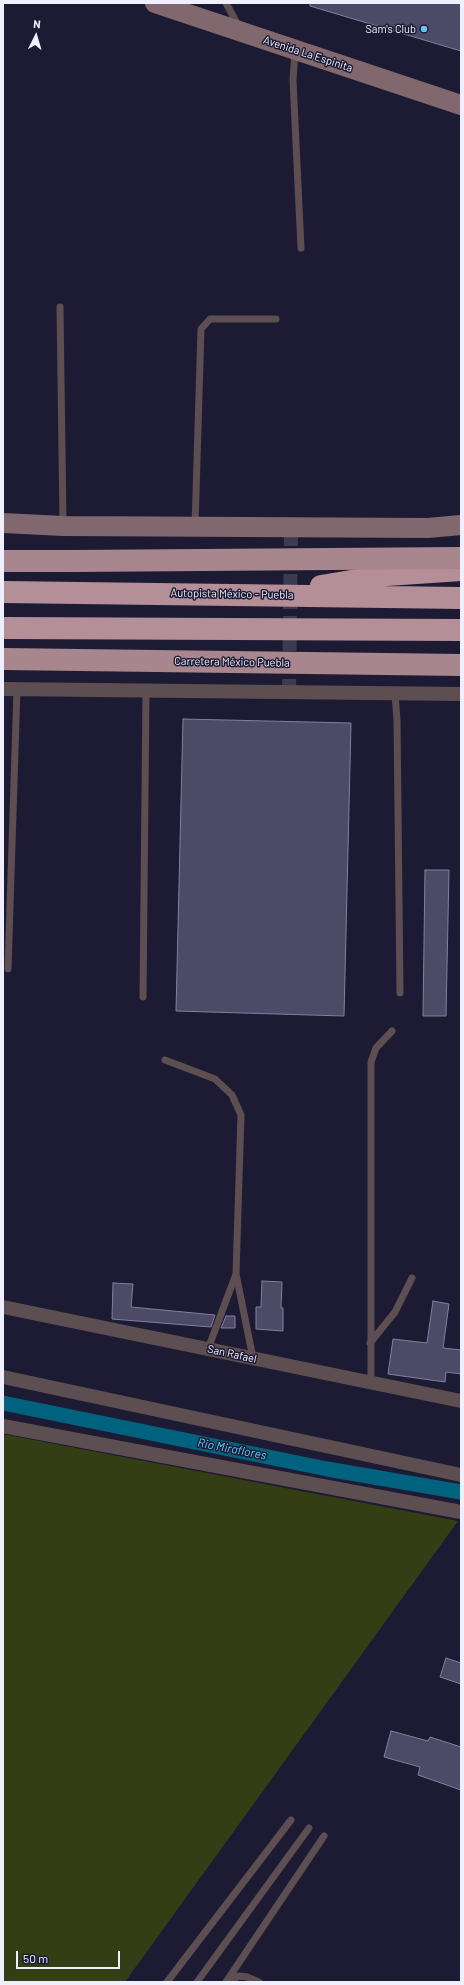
<!DOCTYPE html>
<meta charset="utf-8">
<style>
body{margin:0}
#map{position:relative;width:464px;height:1985px;overflow:hidden;background:#1d1b33;font-family:Barlow,sans-serif}
canvas{display:block}
.frame{position:absolute;inset:0;border:4px solid #f0effd;pointer-events:none}
.north{position:absolute;left:16px;top:16px;width:40px;height:40px;-webkit-text-stroke:3px #1d1b33;paint-order:stroke;rotate:5deg;font-size:11px;font-weight:700;line-height:16px;text-align:center;color:#f0effd}
.north::after{content:'';display:block;margin:auto;width:14px;height:18px;background:#f0effd;clip-path:polygon(50% 0,100% 100%,50% 72%,0 100%)}
.scale{position:absolute;left:16px;top:1951px;width:104px;height:18px;box-sizing:border-box;border:2px solid #f0effd;border-top:0;padding-left:5px;font-size:12px;line-height:14px;white-space:nowrap;color:#f0effd;-webkit-text-stroke:3px #1d1b33;paint-order:stroke}
</style>
<div id="map">
<canvas width="464" height="1985"></canvas>
<div class="frame"></div>
<div class="north">N</div>
<div class="scale">50 m</div>
</div>
<script>
const context = document.querySelector('canvas').getContext('2d');
context.lineJoin = 'round';
function paint(path, color) { context.fillStyle = color; context.fill(path, 'evenodd'); }
const shape = rows => new Path2D(rows.map(r => 'M' + r).join(''));
function stroke(path, color, width, dash) { context.strokeStyle = color; context.lineWidth = width; context.lineCap = dash ? 'butt' : 'round'; context.setLineDash(dash || []); context.stroke(path); }
function write(font, color, halo, rows, align = 'center') {
  context.font = font + ' Barlow,sans-serif'; context.lineWidth = 3; context.setLineDash([]); context.textBaseline = 'middle'; context.strokeStyle = halo; context.fillStyle = color; for (const [text, x, y, turn = 0] of rows) {
    context.save(); context.translate(x, y); context.rotate((+turn || 0) * Math.PI / 180); context.textAlign = isNaN(turn) ? turn : align; if (halo) context.strokeText(text, 0, 0); context.fillText(text, 0, 0); context.restore();
  }
}
paint(shape([
 [3,1434,458,1521,125,1982,3,1982]
]), '#343d14');
stroke(shape([
 [3,1403,327,1469,461,1492]
]), '#00627e', 15);
const building = shape([
 [310,3,461,3,461,51,310,6,310,3],
 [183,719,351,723,344,1016,176,1011,183,719],
 [425,870,449,870,446,1016,423,1016,425,870],
 [262,1281,282,1282,281,1308,283,1308,283,1331,256,1329,256,1307,261,1307,262,1281],
 [113,1283,133,1284,131,1307,215,1315,211,1327,112,1319,113,1283],
 [433,1301,449,1304,443,1348,461,1350,461,1374,446,1372,445,1382,388,1374,393,1339,427,1343,433,1301],
 [226,1316,235,1316,235,1328,221,1328,226,1316],
 [446,1658,461,1663,461,1684,440,1677,446,1658],
 [391,1731,428,1741,430,1737,461,1747,461,1790,418,1775,420,1767,384,1757,391,1731]
]);
paint(building, '#4c4a66');
stroke(building, '#82809f', 1);
stroke(shape([
 [289,693,291,527]
]), '#3d3b51', 14, [14, 7]);
stroke(shape([
 [226,3,239,27],
 [295,52,293,80,301,248],
 [60,307,63,524],
 [195,526,201,329,210,319,276,319],
 [395,695,397,720,400,993],
 [8,969,17,689],
 [143,997,146,691],
 [165,1060,215,1079,232,1095,241,1115,236,1274,253,1358],
 [370,1343,395,1312,412,1278],
 [208,1349,236,1274],
 [371,1382,371,1062,376,1048,392,1031],
 [167,1982,291,1820],
 [197,1982,309,1828],
 [226,1982,324,1836],
 [227,1982,239,1976,247,1977,259,1982]
]), '#5d4e51', 7);
stroke(shape([
 [3,689,461,694],
 [3,1307,461,1401],
 [3,1377,461,1475],
 [3,1426,461,1512]
]), '#5d4e51', 14);
stroke(shape([
 [155,3,461,105],
 [3,523,63,526,428,528,461,525]
]), '#80686e', 20);
stroke(shape([
 [3,561,73,561],
 [3,659,461,665]
]), '#a8868e', 22);
stroke(shape([
 [321,586,387,575,461,570],
 [3,592,461,598],
 [3,628,461,630]
]), '#b48f98', 22);
stroke(shape([
 [73,561,461,558]
]), '#a8868e', 22);
for (const [x, y, r, color] of [
 [424,29,4,"#67c4f0"]
]) { const dot = new Path2D(); dot.arc(x, y, r, 0, 2 * Math.PI); context.fillStyle = color; context.fill(dot); stroke(dot, '#1d1b33', 1.5); }
write('11px', '#f0effd', '#1d1b33', [
 ["Sam's Club",416,29]
], 'right');
write('11px', '#f0effd', '#1d1b33', [
 ["Avenida La Espinita",308,54,18],
 ["Autopista México - Puebla",232,594,1],
 ["Carretera México Puebla",232,662,1],
 ["San Rafael",232,1354,12]
]);
write('italic 12px', '#5dcff9', '#1d1b33', [
 ["Rio Miraflores",232,1449,11]
]);
</script>
